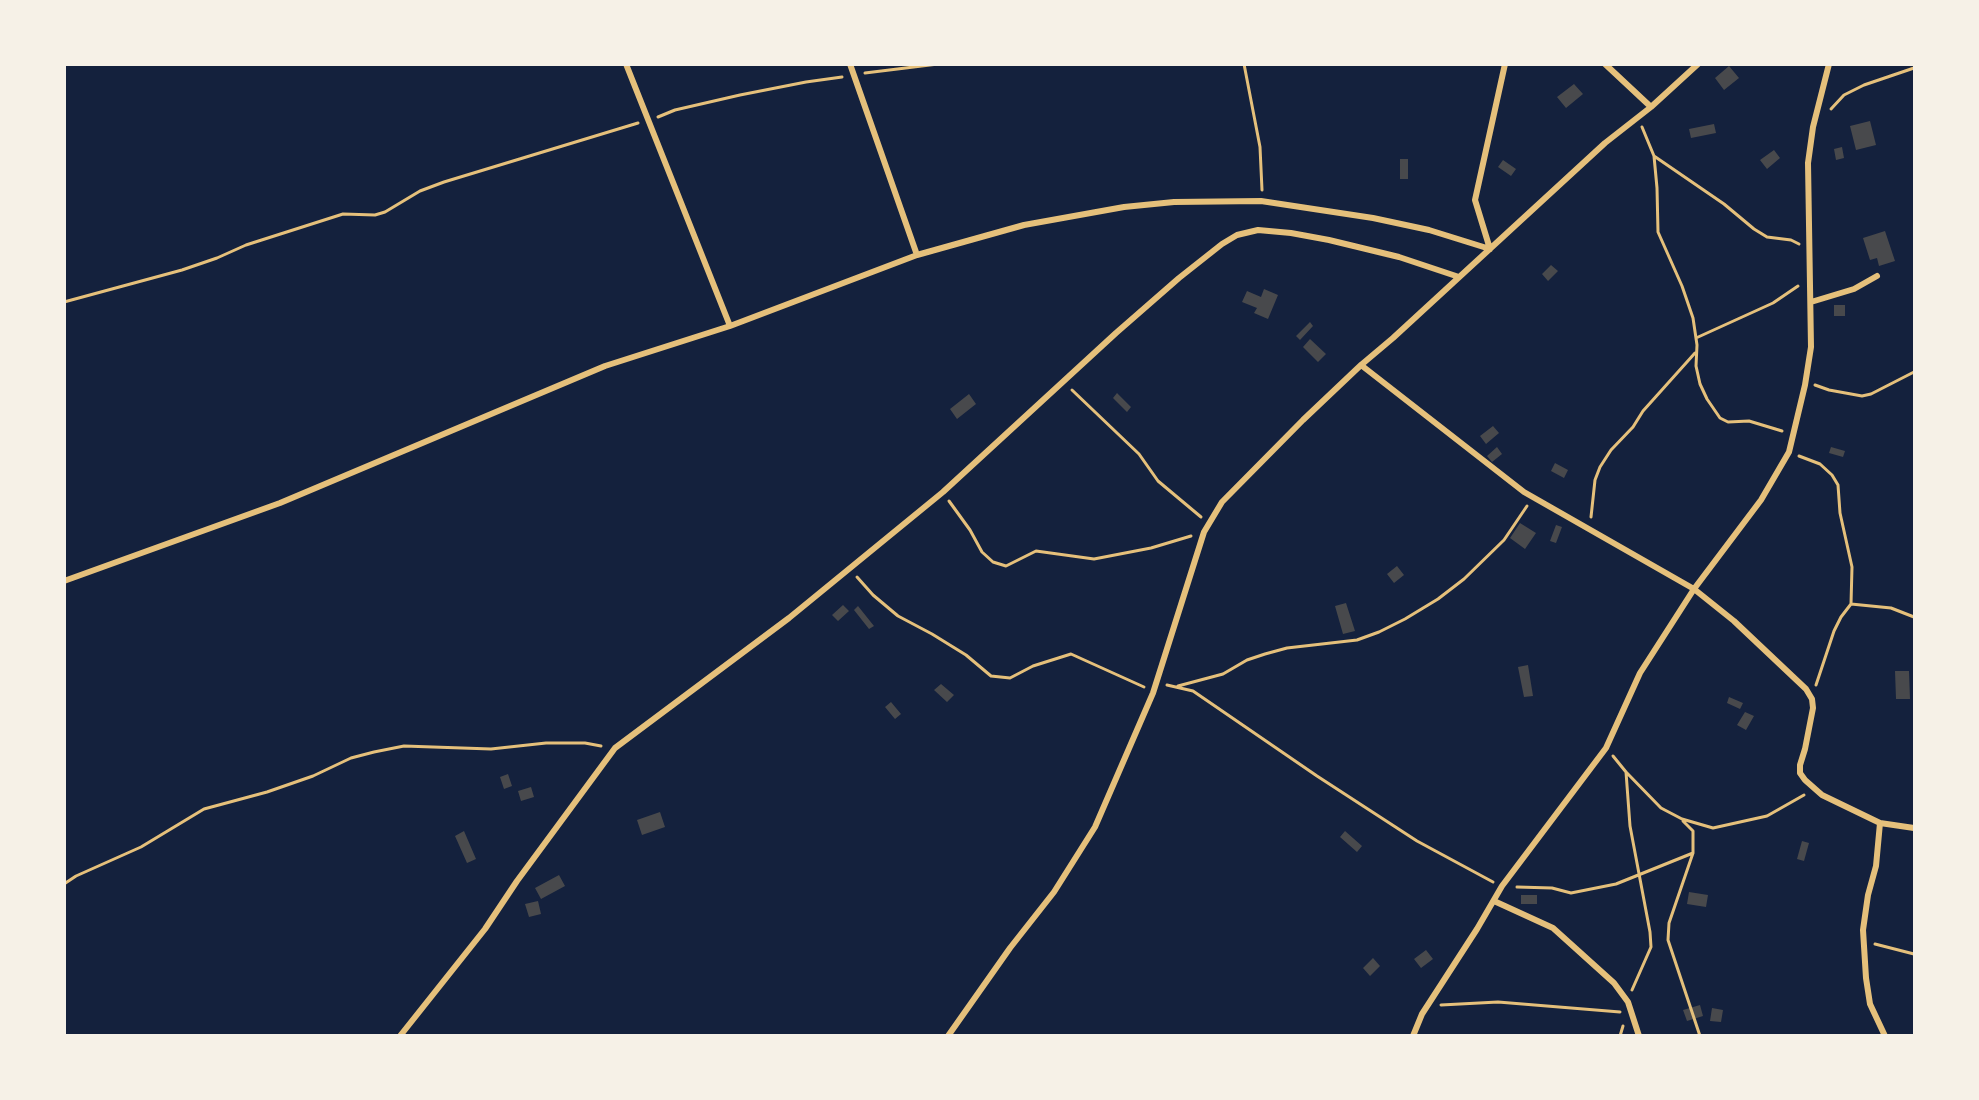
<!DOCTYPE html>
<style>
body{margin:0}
#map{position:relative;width:1979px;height:1100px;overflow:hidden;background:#14213d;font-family:Lato,sans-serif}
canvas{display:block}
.frame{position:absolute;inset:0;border:66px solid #f6f1e7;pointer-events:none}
</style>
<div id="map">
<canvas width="1979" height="1100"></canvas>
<div class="frame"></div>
</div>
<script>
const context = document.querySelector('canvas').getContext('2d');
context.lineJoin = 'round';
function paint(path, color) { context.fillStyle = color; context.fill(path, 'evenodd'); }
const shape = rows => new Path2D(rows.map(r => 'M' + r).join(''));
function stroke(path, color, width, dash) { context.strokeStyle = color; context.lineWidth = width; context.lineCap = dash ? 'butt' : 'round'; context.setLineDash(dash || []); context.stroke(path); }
paint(shape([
 [1729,66,1739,78,1724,90,1715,78],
 [1574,84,1583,94,1566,108,1557,97],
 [1870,121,1876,145,1856,150,1850,126],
 [1714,124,1716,133,1691,138,1689,129],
 [1842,147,1844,158,1836,160,1834,149],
 [1774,150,1780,158,1767,169,1760,160],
 [1400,159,1408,159,1408,179,1400,179],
 [1503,160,1516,169,1511,176,1498,167],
 [1885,231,1895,261,1879,266,1877,258,1870,260,1863,238],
 [1551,265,1558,271,1548,281,1542,274],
 [1264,289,1278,295,1268,319,1254,313,1257,308,1242,302,1247,291,1261,297],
 [1834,305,1845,305,1845,316,1834,316],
 [1310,322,1313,326,1300,340,1296,336],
 [1310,339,1326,354,1318,362,1303,347],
 [1117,393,1131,407,1127,412,1113,398],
 [969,394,976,404,957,419,950,409],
 [1493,426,1499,433,1486,444,1480,436],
 [1497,447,1502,454,1492,462,1487,456],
 [1831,447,1845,451,1843,457,1829,453],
 [1555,463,1568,470,1564,478,1551,471],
 [1520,523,1536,533,1525,549,1510,538],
 [1556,525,1562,527,1556,543,1550,541],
 [1397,566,1404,575,1394,583,1387,574],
 [1346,603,1355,631,1343,634,1335,606],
 [843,605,849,611,838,621,832,615],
 [858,606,874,626,869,629,854,610],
 [1528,665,1533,696,1524,697,1518,667],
 [1895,671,1909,671,1910,699,1896,699],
 [941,684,954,695,947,702,934,690],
 [1729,697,1743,703,1740,709,1727,703],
 [891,702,901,714,895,719,885,707],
 [1745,712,1754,716,1746,730,1737,725],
 [508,774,512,786,504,789,500,777],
 [531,787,534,797,521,801,518,791],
 [660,812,665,827,642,835,637,820],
 [464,831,476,859,467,863,455,836],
 [1345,831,1362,846,1357,852,1340,837],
 [1802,841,1809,843,1804,861,1797,859],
 [559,875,565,886,541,899,535,888],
 [1689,892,1708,895,1706,907,1687,904],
 [1521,895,1537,895,1537,904,1521,904],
 [538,901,541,914,529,917,525,904],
 [1426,950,1433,959,1421,968,1414,959],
 [1373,958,1380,966,1370,976,1363,968],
 [1700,1005,1703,1016,1687,1021,1683,1010],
 [1712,1008,1723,1010,1721,1022,1710,1021]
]), '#48494c');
stroke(shape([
 [1244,64,1260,147,1262,190],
 [865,73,938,64],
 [1831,109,1844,95,1864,85,1914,68],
 [658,117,675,110,740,95,806,82,842,77],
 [1642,127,1654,156,1657,188,1658,232,1682,286,1693,318,1697,345,1696,366,1700,384,1707,399,1720,418,1728,422,1749,421,1782,431],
 [1654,156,1724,204,1754,229,1767,237,1791,240,1799,244],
 [64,302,182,270,217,258,246,245,343,214,375,215,385,212,420,191,444,182,638,123],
 [1696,338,1773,303,1798,286],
 [1815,385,1829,390,1862,396,1871,394,1914,372],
 [1072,390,1139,454,1158,481,1201,517],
 [1799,456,1820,464,1832,475,1838,485,1840,513,1852,567,1851,604,1841,617,1834,631,1816,685],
 [949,501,970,530,982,552,993,562,1006,566,1036,551,1094,559,1151,548,1191,536],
 [1591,517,1595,480,1600,467,1611,450,1633,427,1643,411,1695,353],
 [857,577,873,595,898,616,932,634,966,655,991,676,1010,678,1033,666,1071,654,1144,687],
 [1851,604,1891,608,1914,617],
 [1167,685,1193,691,1317,776,1417,841,1493,882],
 [1178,686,1223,674,1247,660,1265,654,1287,648,1357,640,1379,632,1405,619,1438,599,1464,579,1504,540,1527,506],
 [1613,756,1626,772,1661,808,1682,819,1713,828,1767,816,1804,795],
 [1626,772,1630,826,1650,932,1651,947,1632,990],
 [1683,821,1693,831,1693,853,1669,923,1668,940,1700,1036],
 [64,884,76,876,141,847,204,809,267,792,313,776,351,758,374,752,404,746,491,749,546,743,585,743,601,746],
 [1517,887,1552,888,1571,893,1616,884,1693,853],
 [1875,944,1914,954],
 [1441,1005,1498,1002,1620,1012],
 [1620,1036,1623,1026]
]), '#e5c07b', 3);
stroke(shape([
 [626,64,730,326],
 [850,64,917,255],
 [1605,64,1651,107],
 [1490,249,1475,200,1505,64],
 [1811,302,1854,289,1877,276],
 [1361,365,1524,492,1694,589,1734,621,1806,689,1812,699,1813,708,1805,749,1800,765,1800,773,1805,780,1822,795,1880,823,1914,828],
 [64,581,280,503,605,366,730,326,917,255,1024,225,1124,207,1174,202,1261,201,1373,218,1429,230,1490,249],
 [1880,823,1876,866,1868,895,1863,930,1866,978,1870,1004,1885,1036],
 [1494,901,1553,928,1614,983,1628,1002,1639,1036],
 [400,1036,485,929,517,881,615,748,789,618,943,492,1116,333,1179,278,1222,244,1237,235,1258,230,1291,233,1329,240,1399,257,1459,277],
 [948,1036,1010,948,1054,892,1095,827,1153,693,1204,532,1222,502,1303,420,1361,365,1393,338,1605,143,1651,107,1698,64],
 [1413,1036,1422,1014,1477,929,1502,886,1606,748,1640,673,1694,589,1761,500,1789,452,1805,385,1811,347,1808,163,1813,127,1829,64]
]), '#e5c07b', 6);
</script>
